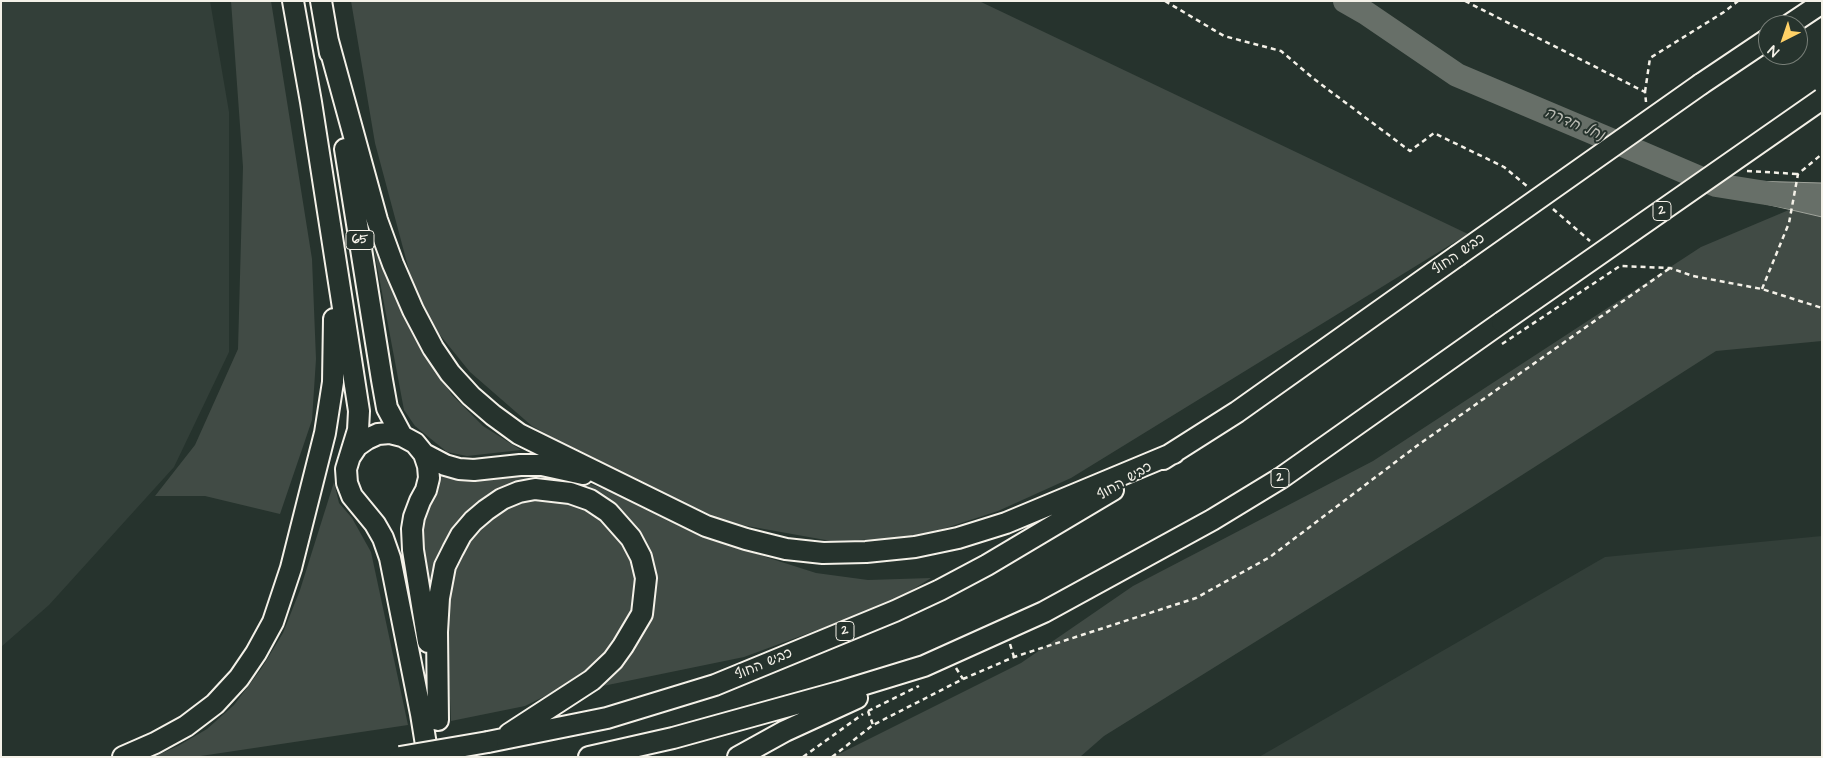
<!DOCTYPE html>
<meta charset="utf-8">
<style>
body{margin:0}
#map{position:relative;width:1823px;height:758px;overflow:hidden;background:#26332d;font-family:"Architects Daughter",sans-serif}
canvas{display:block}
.frame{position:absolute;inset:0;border:2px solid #f4f1e8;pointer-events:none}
.north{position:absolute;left:1758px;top:15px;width:50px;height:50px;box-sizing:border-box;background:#26332d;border:1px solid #787f78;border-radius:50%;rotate:221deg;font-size:14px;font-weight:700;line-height:20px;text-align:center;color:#f4f1e8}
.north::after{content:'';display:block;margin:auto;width:18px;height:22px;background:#ffd166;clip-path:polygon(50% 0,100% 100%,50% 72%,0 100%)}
</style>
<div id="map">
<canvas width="1823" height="758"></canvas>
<div class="frame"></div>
<div class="north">N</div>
</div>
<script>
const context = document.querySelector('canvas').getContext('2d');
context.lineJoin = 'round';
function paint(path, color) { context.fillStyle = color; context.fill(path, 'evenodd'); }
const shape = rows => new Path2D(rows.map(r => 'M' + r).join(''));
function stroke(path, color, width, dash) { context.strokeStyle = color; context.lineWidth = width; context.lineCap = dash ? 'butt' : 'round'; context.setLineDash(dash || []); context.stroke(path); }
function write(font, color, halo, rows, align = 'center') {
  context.font = font + ' "Architects Daughter","Playpen Sans Hebrew",sans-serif'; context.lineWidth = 4; context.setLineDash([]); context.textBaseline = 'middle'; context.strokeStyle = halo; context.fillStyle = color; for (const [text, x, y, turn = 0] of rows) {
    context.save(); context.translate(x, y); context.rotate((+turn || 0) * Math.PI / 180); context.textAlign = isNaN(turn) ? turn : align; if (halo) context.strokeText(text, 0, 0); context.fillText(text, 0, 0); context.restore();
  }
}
paint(shape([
 [1,1,210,1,229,112,229,352,174,467,49,605,1,647],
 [1822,536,1822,757,1259,757,1605,557]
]), '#333f39');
paint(shape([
 [231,1,271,1,312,259,316,359,312,420,280,514,205,496,155,496,195,445,238,349,243,167],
 [351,1,979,1,1468,234,1071,478,998,511,915,538,831,541,725,522,625,478,532,426,470,372,427,319,414,289,375,143],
 [1822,196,1822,341,1716,351,1472,507,1104,736,1080,757,833,757,1021,663,1133,586,1373,461,1701,247],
 [374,250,389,279,411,332,452,395,483,426,521,450,467,456,447,452,415,426,404,410],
 [435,473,549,473,585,482,625,497,717,540,769,558,816,573,868,580,931,578,893,602,744,657,598,687,650,617,613,505,498,492,430,597,422,541,422,518],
 [334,482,339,503,352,518,371,552,408,725,194,757,153,757,178,746,207,729,234,705,261,669,283,633,300,590],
 [536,499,567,502,586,509,602,519,623,544,632,561,637,579,633,611,615,641,606,654,586,673,555,691,525,706,451,721,447,632,448,599,454,569,469,541,492,517,507,508,522,502]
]), '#414b45');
const water = shape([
 [1749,181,1822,183,1822,217,1744,199,1749,181]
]);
paint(water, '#676f68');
stroke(water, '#9fa39b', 1);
stroke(shape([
 [1345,1,1366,13,1457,75,1625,146,1716,185,1822,202]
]), '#676f68', 24);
const highway = shape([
 [293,1,311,102,359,411,358,430,346,469,347,483,352,496,375,524,383,538,390,558,421,714,428,757],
 [321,1,330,53],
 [1789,25,1822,3],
 [328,41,377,220,393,264,413,310,433,348,450,373,471,396,493,415,519,434,706,526,746,539,786,549,823,553,866,552,915,547,958,538,1006,523,1174,453],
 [1701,84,1768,39],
 [345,149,382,380,387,408,402,436],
 [424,454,445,465,459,469,474,470,520,465,542,465,583,474],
 [351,455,357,446,367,439,378,434,390,433,402,436,415,443,424,454,428,466,429,478,426,490,420,501,414,517,412,529,413,550,428,642],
 [1163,459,1237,412,1457,256],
 [438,720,437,632,439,598,445,566,453,550,461,535,473,521,486,510,502,499,519,492,535,489,570,493,590,500,608,512,631,538,641,557,646,578,642,614,623,646,613,660,592,680,509,734],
 [488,742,607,718,715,685,895,611,940,590,987,565,1113,490],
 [123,757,155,743,186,726,215,704,239,678,256,653,273,622,291,568,325,433,333,382,334,319],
 [589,757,673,738,839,692,924,666,1044,612,1212,520,1281,478,1502,322],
 [738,757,785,731,857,698]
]);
stroke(highway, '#f4f1e8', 24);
stroke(shape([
 [1165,1,1224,36,1281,51,1314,79,1410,151,1434,133,1504,167,1528,187],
 [1465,1,1645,92,1646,102],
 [1645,92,1650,58,1724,12,1738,1],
 [1747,171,1798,174],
 [1553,209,1590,241],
 [1762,289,1789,223,1798,174,1822,154],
 [1502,344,1620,266,1670,268,1693,276,1762,289,1822,308],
 [1010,644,1014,657],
 [956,668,963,679],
 [868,711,919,686],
 [868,711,873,725],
 [803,757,863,714],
 [832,757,873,725,963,679,1014,657,1196,598,1270,557,1418,445,1670,268]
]), '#f4f1e8', 2.5, [5, 4]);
stroke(highway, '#26332d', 20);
const highwayBridge = shape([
 [1457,256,1701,84],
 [1502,322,1822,99],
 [400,757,488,742]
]);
stroke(highwayBridge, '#f4f1e8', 24, []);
stroke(highwayBridge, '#26332d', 20);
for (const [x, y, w] of [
 [1662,211,18],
 [360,240,28],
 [1280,478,18],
 [845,631,18]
]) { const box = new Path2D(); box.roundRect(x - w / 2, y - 9.5, w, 19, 4); context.fillStyle = '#26332d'; context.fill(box); stroke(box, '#f4f1e8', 1); }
write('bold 12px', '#f4f1e8', null, [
 ["2",1662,211],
 ["65",360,240],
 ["2",1280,478],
 ["2",845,631]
]);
write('14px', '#f4f1e8', '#26332d', [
 ["כביש החוף",1459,255,-35],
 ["כביש החוף",1125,482,-31],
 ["כביש החוף",764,665,-23]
]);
write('italic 15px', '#bcbdb5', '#26332d', [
 ["נחל חדרה",1574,125,23]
]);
</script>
